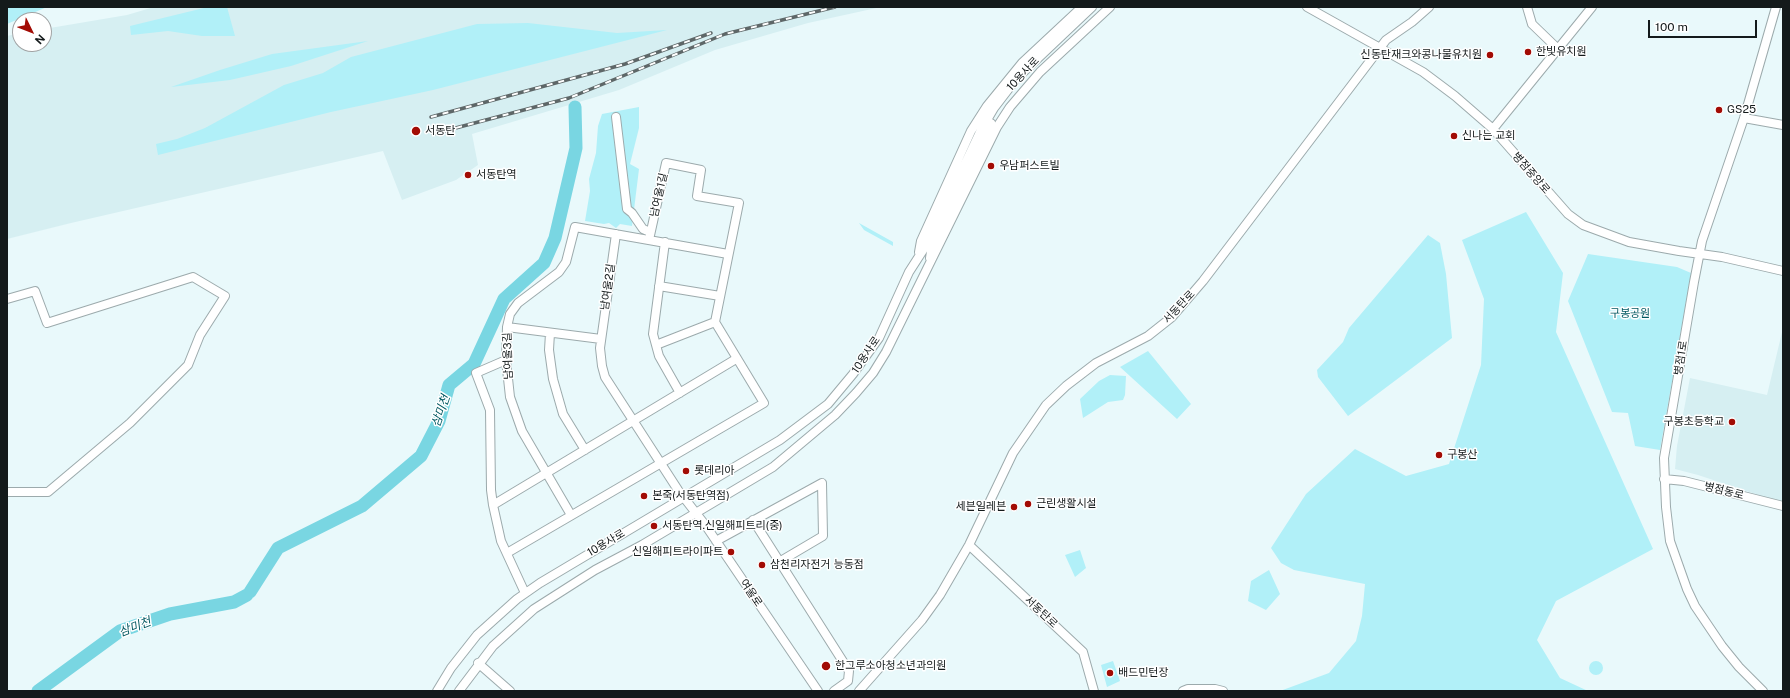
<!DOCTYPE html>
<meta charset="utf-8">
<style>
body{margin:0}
#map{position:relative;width:1790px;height:698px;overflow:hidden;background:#e9f9fb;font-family:"Public Sans",sans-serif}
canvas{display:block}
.frame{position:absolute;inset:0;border:8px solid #141a1b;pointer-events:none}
.north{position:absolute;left:12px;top:12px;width:40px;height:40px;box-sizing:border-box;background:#fff;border:1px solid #a1a3a4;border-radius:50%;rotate:133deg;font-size:11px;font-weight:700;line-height:16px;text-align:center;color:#141a1b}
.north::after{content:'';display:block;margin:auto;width:14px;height:18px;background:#a20b04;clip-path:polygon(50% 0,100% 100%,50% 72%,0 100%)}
.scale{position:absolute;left:1648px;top:20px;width:109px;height:18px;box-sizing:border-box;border:2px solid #141a1b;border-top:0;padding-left:5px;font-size:12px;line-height:14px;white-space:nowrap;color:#141a1b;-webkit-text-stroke:3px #fff;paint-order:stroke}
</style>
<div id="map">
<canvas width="1790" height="698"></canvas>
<div class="frame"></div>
<div class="north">N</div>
<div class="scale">100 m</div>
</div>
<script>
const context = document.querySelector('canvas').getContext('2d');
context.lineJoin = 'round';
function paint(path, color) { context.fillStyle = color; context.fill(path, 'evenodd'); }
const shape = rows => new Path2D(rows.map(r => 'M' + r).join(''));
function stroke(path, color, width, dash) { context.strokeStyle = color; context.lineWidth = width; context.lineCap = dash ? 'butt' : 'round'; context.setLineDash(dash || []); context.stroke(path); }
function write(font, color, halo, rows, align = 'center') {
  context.font = font + ' "Public Sans","Noto Sans KR",sans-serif'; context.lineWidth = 3; context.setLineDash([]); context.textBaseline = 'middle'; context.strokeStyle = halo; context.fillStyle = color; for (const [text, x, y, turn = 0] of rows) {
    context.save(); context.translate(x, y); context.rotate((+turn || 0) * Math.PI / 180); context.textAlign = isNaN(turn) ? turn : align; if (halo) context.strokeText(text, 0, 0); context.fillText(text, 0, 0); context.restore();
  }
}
paint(shape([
 [154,7,881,7,808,23,715,50,619,90,472,134,478,165,456,180,402,200,383,151,71,223,7,239,7,36,20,33,20,44,44,44,44,29,127,15],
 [1783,328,1783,503,1698,475,1675,469,1677,446,1690,378,1767,395]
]), '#d6eff2');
paint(shape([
 [7,7,47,7,7,24],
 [208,7,227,7,235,36,202,36,168,31,131,35,130,26],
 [528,23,617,33,667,30,433,90,331,112,158,155,156,144,177,139,205,128,284,85,323,73,351,57,477,24],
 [368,41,291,66,230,80,171,87,220,70,272,54],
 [639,107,639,128,630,164,639,169,632,226,620,224,616,228,609,223,604,224,585,221,590,191,589,179,596,153,598,126,602,114],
 [1526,212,1563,273,1556,332,1653,549,1556,601,1537,640,1560,678,1588,691,1280,691,1329,673,1356,641,1362,616,1365,584,1294,570,1281,563,1271,548,1306,494,1355,449,1406,476,1449,464,1481,365,1484,299,1462,240],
 [859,223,893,242,893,246,864,230],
 [1428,235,1440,243,1446,274,1452,338,1348,416,1318,377,1317,370,1343,342,1349,328],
 [1588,254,1677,267,1691,273,1660,450,1635,446,1628,413,1612,412,1568,301],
 [1148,351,1191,404,1177,419,1120,367],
 [1110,375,1126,376,1125,395,1123,400,1108,402,1083,418,1080,399,1099,381],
 [1080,550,1086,568,1075,577,1065,555],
 [1269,570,1280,594,1266,610,1248,601,1251,581],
 '1589 668a7 7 0 1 1 14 0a7 7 0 1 1-14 0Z',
 [1113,661,1120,681,1107,687,1101,665]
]), '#b1f0f8');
stroke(shape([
 [250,592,278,548,362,506,421,456,439,421,449,385,474,364,504,299,544,263,555,238,576,148,575,107],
 [38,691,120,631,170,614,234,602,247,595]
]), '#79d6e2', 13);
const minor = shape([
 [1307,7,1423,72,1455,96,1493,129,1568,214,1583,225,1629,242,1679,251,1722,257,1783,271],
 [1527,7,1532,24,1558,49],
 [616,117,627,209,632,213,643,229,650,232],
 [1744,118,1783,125],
 [1493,129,1592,7],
 [616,234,600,348,602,366,605,377,678,490,706,526,818,691],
 [665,242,653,334,659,356,680,393],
 [919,252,921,241,971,131,987,106,1022,63,1082,7],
 [930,258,932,246,991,123],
 [659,286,720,296],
 [7,299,35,291,47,323,193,277,225,296,200,335,188,365,130,423,48,492,7,492],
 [507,327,601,339],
 [550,333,549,350,553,379,563,414,585,450],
 [656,345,715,322],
 [506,360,476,373,490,410,491,490,493,505,501,541,525,593],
 [1664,479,1684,481,1783,506],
 [493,505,736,359],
 [571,515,522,431,510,397,506,360,507,327,510,314,518,303,559,272,566,262,575,227,728,254],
 [753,520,849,671,848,681,834,691],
 [716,541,822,483,823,536,779,562],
 [969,545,1083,652,1094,691],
 [507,553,764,403,715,322,739,203,697,196,701,170,666,163,649,240],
 [478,663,510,691],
 [437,691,451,668,477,635,517,599,540,583,780,440,828,404,853,374,879,338,909,272,927,244,980,132,994,108,1017,78,1092,7],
 [459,691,493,646,534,609,595,570,642,545,773,467,835,415,856,393,873,373,886,352,997,127,1010,107,1040,72,1110,7],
 [859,691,922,620,940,595,969,545,1013,453,1046,405,1066,386,1096,363,1148,336,1172,317,1203,281,1386,40,1412,22,1429,7],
 [1183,691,1188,689,1215,689,1223,691],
 [1763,691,1739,667,1722,646,1695,606,1687,589,1670,541,1666,507,1664,458,1694,282,1702,241,1744,118,1776,7]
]);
stroke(minor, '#9caaac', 10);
stroke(minor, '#fff', 8);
const rail = shape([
 [431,117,625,64,711,33],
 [433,134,569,98,725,34,835,7]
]);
stroke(rail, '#5e6768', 3.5);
stroke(rail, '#fff', 2, [6]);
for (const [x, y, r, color] of [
 [1528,52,4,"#a20b04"],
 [1490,55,4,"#a20b04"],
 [1719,110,4,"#a20b04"],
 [416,131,5,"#a20b04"],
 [1454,136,4,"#a20b04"],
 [991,166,4,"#a20b04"],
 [468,175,4,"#a20b04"],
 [1732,422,4,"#a20b04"],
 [1439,455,4,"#a20b04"],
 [686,471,4,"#a20b04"],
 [644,496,4,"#a20b04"],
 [1028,504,4,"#a20b04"],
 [1014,507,4,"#a20b04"],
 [654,526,4,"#a20b04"],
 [731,552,4,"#a20b04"],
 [762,565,4,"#a20b04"],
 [826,666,5,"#a20b04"],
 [1110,673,4,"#a20b04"]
]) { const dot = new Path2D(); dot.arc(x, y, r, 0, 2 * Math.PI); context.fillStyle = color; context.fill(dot); stroke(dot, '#fff', 1.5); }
write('11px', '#141a1b', '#fff', [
 ["한빛유치원",1536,52],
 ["신동탄재크와콩나물유치원",1482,55,"right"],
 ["GS25",1727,110],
 ["서동탄",425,131],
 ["신나는 교회",1462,136],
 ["우남퍼스트빌",999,166],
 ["서동탄역",476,175],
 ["구봉초등학교",1724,422,"right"],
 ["구봉산",1447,455],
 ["롯데리아",694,471],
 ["본죽(서동탄역점)",652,496],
 ["근린생활시설",1036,504],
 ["세븐일레븐",1006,507,"right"],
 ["서동탄역.신일해피트리(중)",662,526],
 ["신일해피트라이파트",723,552,"right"],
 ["삼천리자전거 능동점",770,565],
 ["한그루소아청소년과의원",835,666],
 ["배드민턴장",1118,673]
], 'left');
write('11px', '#141a1b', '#fff', [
 ["10용사로",1023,74,-47],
 ["병점중앙로",1531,173,49],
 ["남여울1길",659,195,-77],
 ["남여울2길",608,287,-82],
 ["서동탄로",1179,307,-47],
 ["10용사로",866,355,-56],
 ["남여울3길",508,356,-92],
 ["병점1로",1681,358,-81],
 ["병점동로",1724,491,14],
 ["10용사로",606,543,-31],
 ["여울로",751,593,56],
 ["서동탄로",1041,612,43]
]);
write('11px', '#005861', '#fff', [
 ["구봉공원",1630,314]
]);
write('italic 12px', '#005861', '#fff', [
 ["삼미천",441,411,-71],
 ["삼미천",135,627,-21]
]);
</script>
